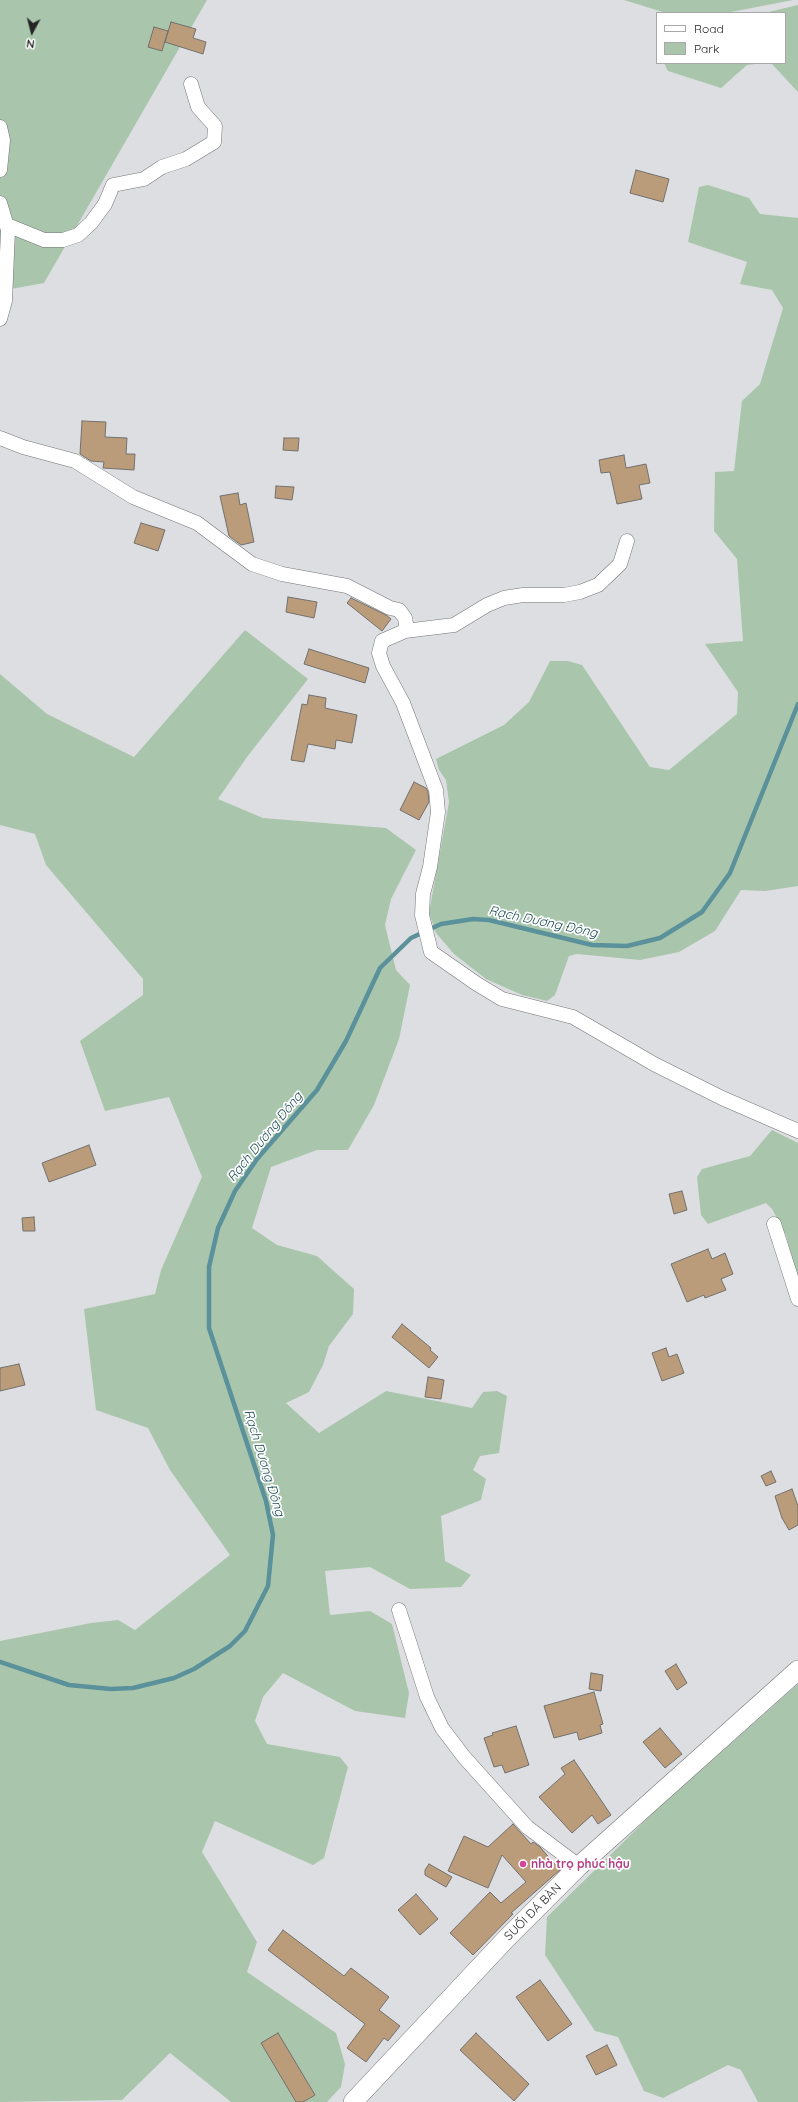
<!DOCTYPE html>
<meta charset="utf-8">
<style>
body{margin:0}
#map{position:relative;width:798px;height:2102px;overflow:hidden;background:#dddee1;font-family:Quicksand,sans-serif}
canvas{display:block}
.legend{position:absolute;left:656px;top:12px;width:130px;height:52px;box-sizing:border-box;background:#fff;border:1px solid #a8a8a8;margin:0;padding:5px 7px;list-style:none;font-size:12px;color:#252526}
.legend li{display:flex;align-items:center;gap:8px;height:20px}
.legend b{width:20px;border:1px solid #a8a8a8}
.north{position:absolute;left:12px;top:12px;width:40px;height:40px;-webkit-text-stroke:3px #fff;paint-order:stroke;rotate:187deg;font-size:11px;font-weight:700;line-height:16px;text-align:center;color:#252526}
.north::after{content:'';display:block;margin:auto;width:14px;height:18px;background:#252526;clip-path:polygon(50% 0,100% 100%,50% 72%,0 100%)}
</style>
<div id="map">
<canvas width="798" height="2102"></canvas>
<ul class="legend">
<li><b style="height:5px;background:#fff"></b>Road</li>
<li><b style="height:11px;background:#a9c6ac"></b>Park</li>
</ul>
<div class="north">N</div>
</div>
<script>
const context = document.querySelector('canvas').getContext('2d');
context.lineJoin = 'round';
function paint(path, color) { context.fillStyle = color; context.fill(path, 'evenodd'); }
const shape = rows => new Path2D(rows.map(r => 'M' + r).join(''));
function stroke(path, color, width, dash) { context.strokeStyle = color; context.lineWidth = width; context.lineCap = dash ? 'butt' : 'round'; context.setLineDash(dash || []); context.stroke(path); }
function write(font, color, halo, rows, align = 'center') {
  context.font = font + ' Quicksand,sans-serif'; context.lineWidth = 3.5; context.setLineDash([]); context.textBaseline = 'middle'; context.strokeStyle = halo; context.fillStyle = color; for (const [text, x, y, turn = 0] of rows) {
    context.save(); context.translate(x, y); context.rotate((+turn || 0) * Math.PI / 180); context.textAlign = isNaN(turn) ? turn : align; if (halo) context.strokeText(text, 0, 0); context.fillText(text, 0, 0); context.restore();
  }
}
paint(shape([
 [0,0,207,0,44,283,0,291],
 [624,0,793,0,726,13,666,13],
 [798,5,798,92,771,63,785,63,785,13,764,13],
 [664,63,763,63,747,65,721,88,668,71],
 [708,185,749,198,760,214,798,218,798,886,765,891,741,890,715,931,679,952,640,960,577,954,569,956,555,995,547,1001,522,995,486,979,454,954,436,933,429,913,449,802,446,780,439,770,436,759,504,725,529,702,550,661,568,661,582,665,650,767,669,770,737,714,738,692,705,644,743,641,737,559,714,531,715,472,734,471,742,401,760,384,783,308,772,290,740,284,747,262,688,242,699,187],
 [245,630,308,679,247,757,218,799,263,818,386,828,416,850,391,899,385,925,396,970,410,985,399,1039,374,1105,348,1150,317,1150,271,1167,252,1228,277,1245,317,1256,354,1289,353,1314,329,1346,323,1365,309,1392,286,1403,319,1433,386,1391,472,1408,483,1392,497,1391,507,1396,499,1453,480,1456,473,1470,486,1479,481,1500,441,1516,445,1561,471,1575,461,1587,410,1589,370,1567,325,1571,330,1615,370,1611,392,1624,409,1693,405,1718,355,1711,283,1673,263,1697,255,1721,267,1744,340,1757,348,1767,324,1858,313,1865,215,1821,202,1852,257,1942,247,1972,336,2033,345,2064,341,2087,327,2102,231,2102,170,2053,122,2100,0,2102,0,1641,91,1623,118,1620,135,1630,230,1555,170,1470,148,1428,96,1410,84,1309,155,1294,161,1270,202,1177,169,1097,105,1111,80,1041,143,995,143,979,46,865,35,834,0,825,0,674,47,714,134,757],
 [772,1130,798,1143,798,1280,786,1235,772,1209,766,1203,708,1224,701,1215,697,1177,702,1169,750,1156],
 [798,1684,798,2102,758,2102,741,2070,728,2065,663,2098,644,2091,618,2037,595,2031,545,1955,547,1917,655,1811]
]), '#a9c6ac');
stroke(shape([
 [0,1662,69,1685,111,1689,133,1688,174,1678,194,1669,230,1646,245,1631,268,1586,273,1535,266,1501,209,1328,209,1267,218,1228,235,1191,257,1159,317,1090,346,1041,380,968,411,938,441,924,473,919,489,920,592,945,627,946,660,938,702,912,730,873,798,704]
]), '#5a919a', 4.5);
const building = shape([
 [171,22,196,29,193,38,206,42,203,54,165,42,171,22],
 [154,27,168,31,162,51,148,47,154,27],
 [636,170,669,179,663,202,630,193,636,170],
 [82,421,106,422,105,437,127,438,126,454,135,454,134,470,103,468,104,462,91,461,80,454,82,421],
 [284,438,299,438,298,451,283,450,284,438],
 [624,455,626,468,646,464,650,483,639,485,642,499,617,504,610,472,601,473,599,460,624,455],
 [276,486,294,487,292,500,275,498,276,486],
 [238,493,240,505,246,503,254,542,241,545,229,536,220,496,238,493],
 [141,523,165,530,158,551,134,543,141,523],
 [288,597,317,602,314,618,286,612,288,597],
 [351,598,386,615,391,619,382,631,347,603,351,598],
 [309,649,369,668,365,683,304,664,309,649],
 [309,695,326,698,325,708,357,715,352,743,336,740,335,749,308,744,304,762,291,760,302,704,307,705,309,695],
 [414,782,426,788,428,792,429,802,419,820,400,810,414,782],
 [89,1145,96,1165,49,1182,42,1163,89,1145],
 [682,1191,687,1210,674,1214,669,1194,682,1191],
 [34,1217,35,1231,23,1231,22,1218,34,1217],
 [708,1249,712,1259,725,1253,733,1274,721,1279,726,1290,705,1298,704,1295,687,1302,671,1264,708,1249],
 [402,1324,431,1348,430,1350,438,1357,429,1368,392,1337,402,1324],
 [666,1348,669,1357,677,1354,684,1373,662,1381,652,1353,666,1348],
 [19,1364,25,1385,0,1391,0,1368,19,1364],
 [428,1377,444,1380,441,1399,425,1397,428,1377],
 [771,1471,776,1482,766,1486,761,1476,771,1471],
 [792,1489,798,1506,798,1525,789,1530,782,1518,775,1496,792,1489],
 [676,1664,687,1683,677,1690,665,1671,676,1664],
 [591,1673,603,1675,601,1691,589,1689,591,1673],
 [594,1692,603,1724,600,1725,602,1733,579,1740,577,1732,554,1738,544,1706,594,1692],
 [516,1726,529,1765,505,1773,502,1765,494,1767,484,1738,493,1735,492,1733,516,1726],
 [660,1728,682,1754,665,1768,643,1742,660,1728],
 [574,1760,611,1815,598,1824,592,1815,572,1833,539,1797,565,1774,561,1768,574,1760],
 [513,1824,531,1844,533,1842,540,1847,560,1870,511,1913,513,1914,473,1955,450,1933,490,1892,501,1903,526,1882,502,1855,488,1888,448,1871,464,1836,488,1847,513,1824],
 [429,1864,452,1877,446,1887,425,1875,425,1870,429,1864],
 [416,1894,438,1919,420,1935,398,1910,416,1894],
 [283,1930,344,1976,351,1968,389,1997,379,2010,400,2026,388,2041,384,2038,366,2062,347,2048,365,2024,268,1950,283,1930],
 [540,1980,572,2024,548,2041,516,1997,540,1980],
 [278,2033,315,2095,303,2102,296,2102,261,2043,278,2033],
 [476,2033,529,2084,514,2101,460,2050,476,2033],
 [607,2045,617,2065,596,2075,586,2056,607,2045]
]);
paint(building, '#bb9c7a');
stroke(building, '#72706e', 1);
const street = shape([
 [0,127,3,140,0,170],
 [0,203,8,230,5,301,0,319],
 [7,225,44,240,63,240,78,235,91,223,105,204,113,185,144,179,162,167,186,159,214,142,215,126,198,107,191,84],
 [0,438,23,447,75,461,133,497,197,523,252,564,282,574,347,586,390,608,399,610,405,618,406,624,405,631,382,641,379,653,383,666,403,703,436,790,438,812,430,867,423,894,422,915,431,952,477,984,502,999,573,1017,654,1064,722,1098,798,1131],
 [405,631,454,625,487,605,504,598,523,595,564,595,580,592,598,585,620,564,627,541],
 [774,1224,798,1299],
 [399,1610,427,1697,442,1728,464,1757,527,1827,579,1866]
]);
const secondary = shape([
 [353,2102,506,1939,579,1866,798,1670]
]);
stroke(street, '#747578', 15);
stroke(secondary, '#747578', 20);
stroke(street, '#fff', 14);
stroke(secondary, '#fff', 19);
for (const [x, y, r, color] of [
 [523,1864,4,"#d1479c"]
]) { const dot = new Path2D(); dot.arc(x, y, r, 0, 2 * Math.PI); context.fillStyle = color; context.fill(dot); stroke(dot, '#fff', 1.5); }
write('bold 12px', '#b23c85', '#fff', [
 ["nhà trọ phúc hậu",531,1864]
], 'left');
write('12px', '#252526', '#fff', [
 ["SUỐI ĐÁ BÀN",533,1912,-45]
]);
write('italic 13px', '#1a4c54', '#fff', [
 ["Rạch Dương Đông",543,922,12],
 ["Rạch Dương Đông",265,1137,-51],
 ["Rạch Dương Đông",264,1463,73]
]);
</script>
